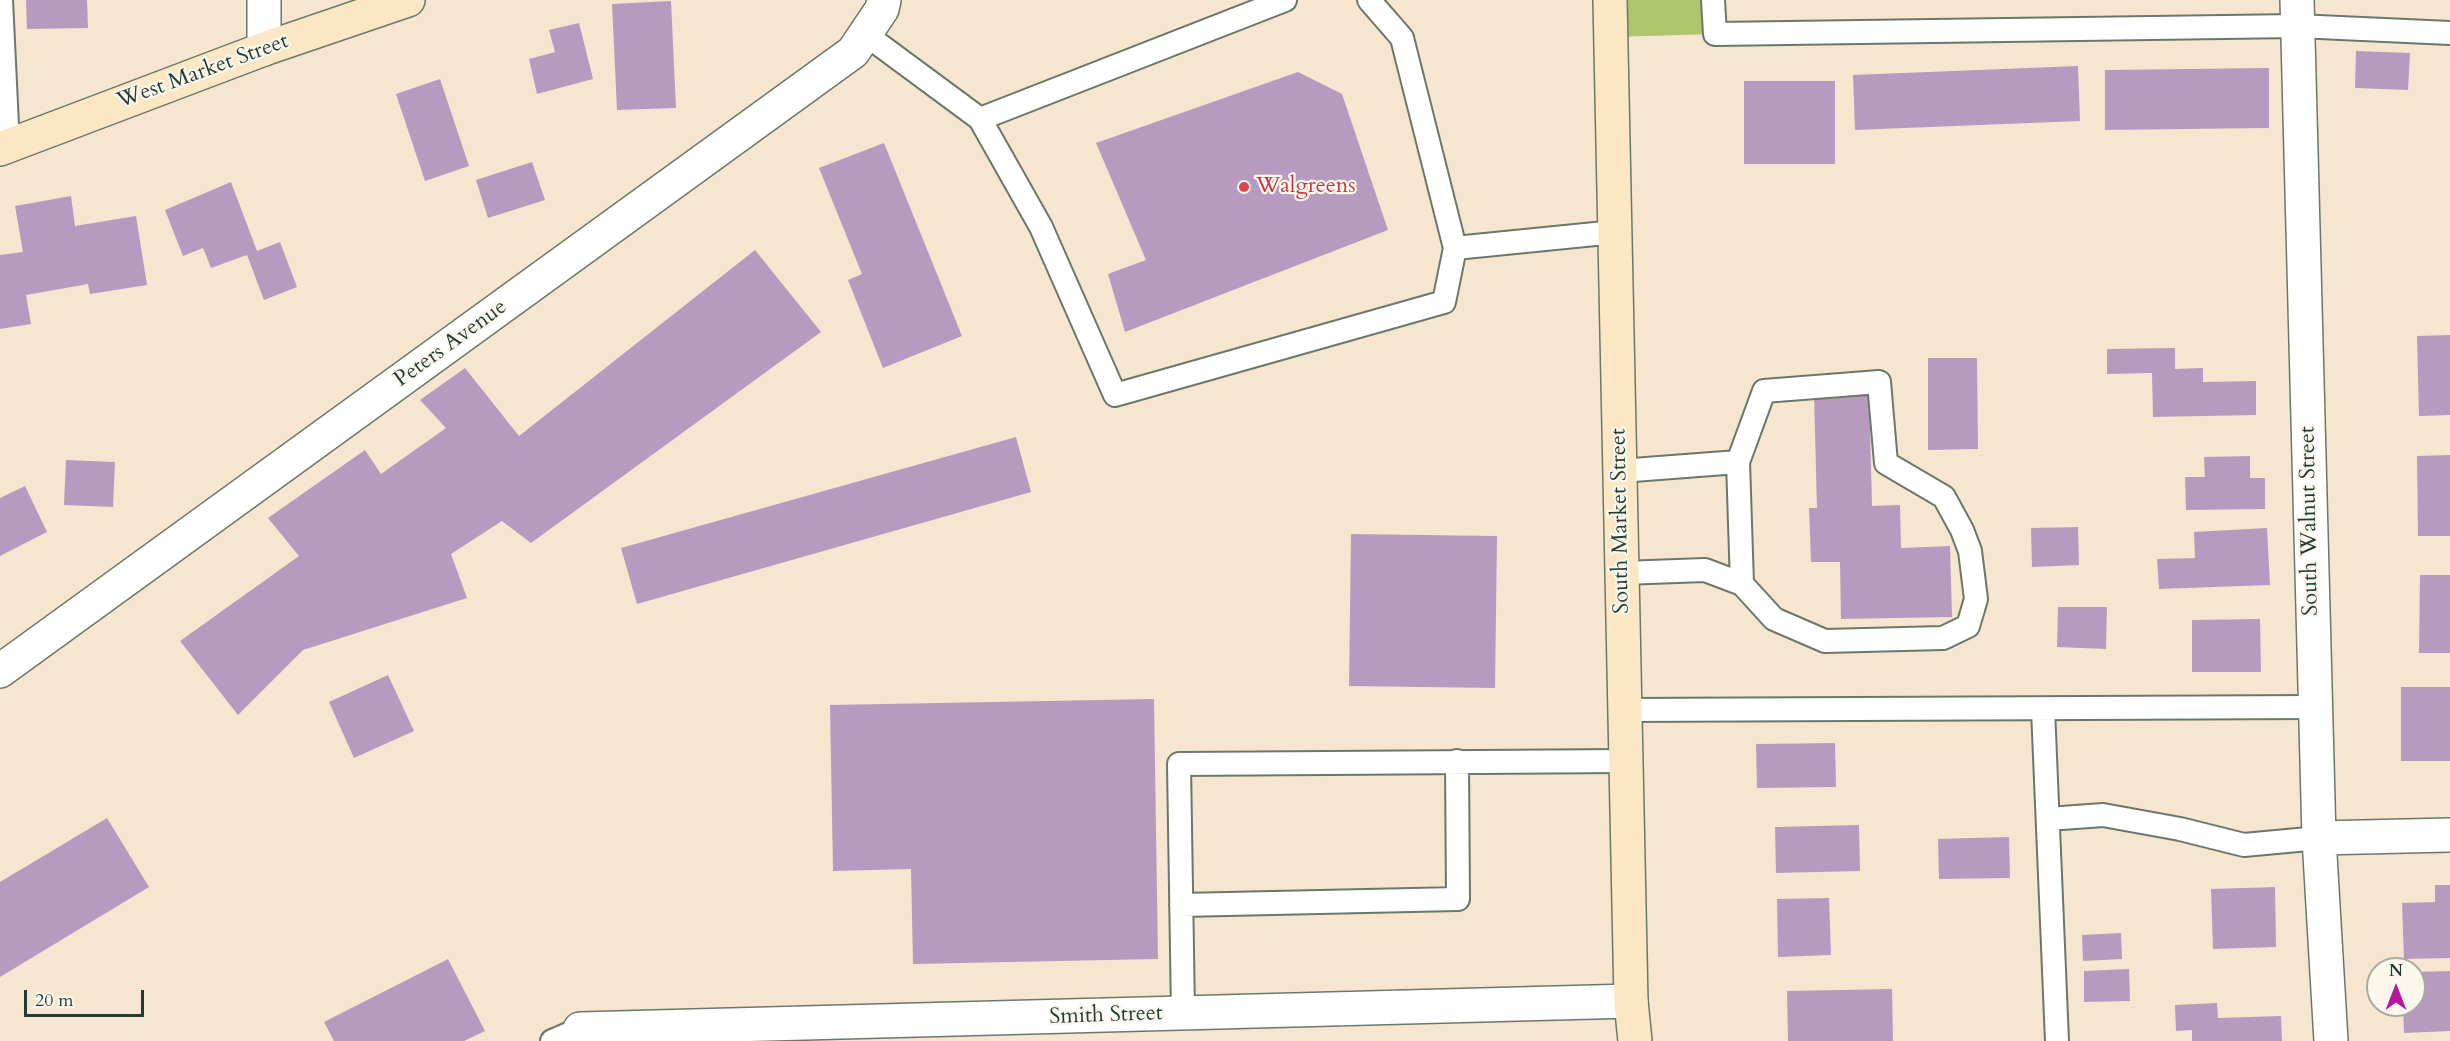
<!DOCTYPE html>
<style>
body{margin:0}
#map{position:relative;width:2450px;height:1041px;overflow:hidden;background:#f6e6cf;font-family:Cardo,serif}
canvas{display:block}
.north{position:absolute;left:2366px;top:957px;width:60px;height:60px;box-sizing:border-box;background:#fbf7ec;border:2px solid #a3ada2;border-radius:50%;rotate:0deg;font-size:16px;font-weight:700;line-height:24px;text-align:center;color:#1f3d34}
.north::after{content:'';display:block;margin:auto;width:21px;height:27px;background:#b5179e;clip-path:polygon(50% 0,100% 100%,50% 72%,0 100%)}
.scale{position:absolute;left:24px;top:990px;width:120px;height:27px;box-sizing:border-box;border:3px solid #1f3d34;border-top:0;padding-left:8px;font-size:18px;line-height:21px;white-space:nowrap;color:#1f3d34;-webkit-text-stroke:4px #fbf7ec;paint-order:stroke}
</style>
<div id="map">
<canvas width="2450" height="1041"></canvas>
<div class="north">N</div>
<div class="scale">20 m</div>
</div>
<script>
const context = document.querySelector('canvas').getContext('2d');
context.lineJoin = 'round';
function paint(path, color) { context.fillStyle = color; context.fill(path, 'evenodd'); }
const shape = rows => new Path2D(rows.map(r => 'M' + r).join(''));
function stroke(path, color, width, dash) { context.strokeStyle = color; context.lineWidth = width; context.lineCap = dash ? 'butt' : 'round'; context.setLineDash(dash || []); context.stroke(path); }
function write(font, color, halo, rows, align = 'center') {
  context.font = font + ' Cardo,serif'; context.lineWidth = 4.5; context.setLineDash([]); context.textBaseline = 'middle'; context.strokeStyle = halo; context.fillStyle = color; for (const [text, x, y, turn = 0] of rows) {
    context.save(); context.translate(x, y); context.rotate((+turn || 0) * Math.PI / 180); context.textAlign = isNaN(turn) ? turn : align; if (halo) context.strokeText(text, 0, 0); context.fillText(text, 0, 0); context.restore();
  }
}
paint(shape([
 [1610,0,1713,0,1715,34,1611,37]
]), '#adc66b');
paint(shape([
 [26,0,87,0,88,28,27,29],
 [671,1,676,108,617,110,612,4],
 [579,23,593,79,537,94,529,59,555,52,549,30],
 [2356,51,2410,53,2408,90,2355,88],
 [2078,66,2080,121,1855,130,1853,75],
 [2269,68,2269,128,2105,130,2105,70],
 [1298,72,1342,94,1388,230,1125,332,1108,274,1146,260,1096,143],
 [440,79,469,166,425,181,396,94],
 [1744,81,1835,81,1835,164,1744,164],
 [884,143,962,336,883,368,848,280,862,274,819,168],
 [532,162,545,200,488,218,476,180],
 [231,182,257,251,280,242,297,287,264,300,247,255,211,268,203,248,183,256,165,210],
 [71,196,75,226,136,216,147,285,90,294,88,284,26,295,31,324,0,329,0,255,23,252,15,206],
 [755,250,821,332,531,543,502,521,451,554,467,598,303,650,238,715,180,641,299,556,268,518,365,450,381,474,446,428,420,400,465,368,519,436],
 [2450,335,2450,415,2419,416,2417,336],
 [2175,348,2175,369,2203,368,2203,382,2256,381,2256,415,2153,417,2152,373,2107,374,2107,349],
 [1928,358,1977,358,1978,449,1928,450],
 [1869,392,1872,506,1900,505,1901,548,1950,546,1952,617,1841,619,1840,562,1811,562,1809,508,1817,508,1814,394],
 [1016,437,1031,492,637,604,621,548],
 [2450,455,2450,536,2418,536,2417,456],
 [2250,456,2250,478,2265,478,2265,509,2186,510,2185,477,2205,477,2204,457],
 [66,460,115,462,113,507,64,505],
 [25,486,47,532,0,556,0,498],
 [2078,527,2079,565,2032,567,2031,528],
 [2267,528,2270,585,2159,589,2157,559,2195,558,2194,532],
 [1351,534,1497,536,1495,688,1349,686],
 [2420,575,2450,575,2450,653,2419,653],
 [2058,607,2107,607,2106,649,2057,647],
 [2260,619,2261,672,2192,672,2192,620],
 [388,675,414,731,354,758,329,702],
 [2401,687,2450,687,2450,761,2401,761],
 [1154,699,1158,959,913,964,911,869,833,871,830,705],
 [1835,743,1836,787,1757,788,1756,744],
 [107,818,149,887,0,977,0,882],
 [1859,825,1860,871,1776,873,1775,827],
 [2009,837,2010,878,1939,879,1938,839],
 [2435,885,2450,885,2450,958,2404,959,2402,903,2435,902],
 [2275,887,2276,947,2213,949,2211,889],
 [1829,898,1831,955,1778,957,1777,899],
 [2121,933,2122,959,2083,961,2082,935],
 [448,959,485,1031,464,1041,334,1041,324,1022],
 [2129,969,2130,1001,2084,1002,2084,971],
 [2450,971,2450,1031,2404,1033,2403,1005,2414,1005,2414,972],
 [1892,989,1893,1041,1788,1041,1787,991],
 [2217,1003,2218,1018,2281,1016,2282,1041,2192,1041,2192,1030,2176,1031,2175,1005]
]), '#b89ac0');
const lane = shape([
 [1,0,8,146],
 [1369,0,1402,38,1455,248],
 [1713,0,1715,34,2297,26,2450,33],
 [865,34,980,119,1041,227,1115,395,1444,302,1455,248,1615,232],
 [980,119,1285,0],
 [1738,462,1742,584],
 [1620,471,1738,462,1764,391,1879,382,1886,463,1944,497,1962,530,1970,551,1976,599,1968,626,1943,638,1825,641,1774,619,1742,584,1705,570,1622,573],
 [2043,709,2057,1041],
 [1625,710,2315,707],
 [2048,819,2103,815,2180,829,2244,845,2319,838],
 [1181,905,1458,899,1457,761],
 [1183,1013,1179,764,1626,761],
 [552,1041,580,1029]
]);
const street = shape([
 [264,0,264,49],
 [2297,0,2319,838,2331,1041],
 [0,671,853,52,882,9,884,0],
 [2319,838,2450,835],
 [580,1041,580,1029,1631,1001]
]);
const secondary = shape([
 [1610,0,1631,1001,1635,1041],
 [0,149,264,49,408,0]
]);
stroke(lane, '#6a786a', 26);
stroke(street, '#6a786a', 36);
stroke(secondary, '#6a786a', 36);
stroke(lane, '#fff', 22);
stroke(street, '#fff', 33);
stroke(secondary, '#fbe7c3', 33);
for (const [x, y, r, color] of [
 [1244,187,6,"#e0444e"]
]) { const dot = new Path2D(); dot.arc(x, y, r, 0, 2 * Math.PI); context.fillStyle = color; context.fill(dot); stroke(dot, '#fbf7ec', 2); }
write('22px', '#1f3d34', '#fbf7ec', [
 ["West Market Street",203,72,-20],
 ["Peters Avenue",451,344,-36],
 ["South Market Street",1621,521,-91],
 ["South Walnut Street",2310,521,-91],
 ["Smith Street",1106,1016,-2]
]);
write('22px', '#be3a42', '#fbf7ec', [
 ["Walgreens",1256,187]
], 'left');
</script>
